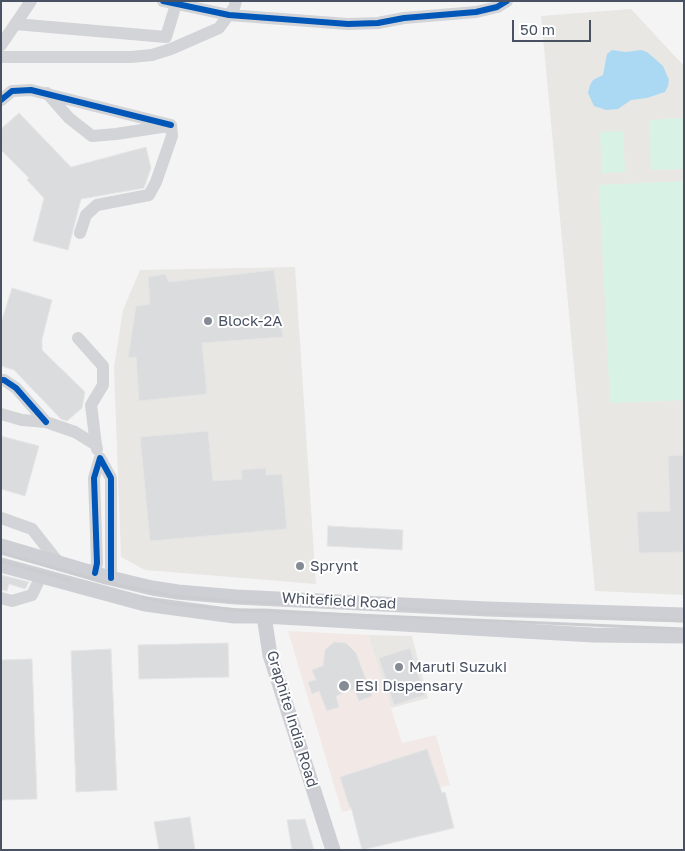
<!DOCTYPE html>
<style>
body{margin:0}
#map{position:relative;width:685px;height:851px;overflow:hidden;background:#f4f4f4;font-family:"Golos Text",sans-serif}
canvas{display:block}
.frame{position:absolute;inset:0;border:2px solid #495262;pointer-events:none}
.scale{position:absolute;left:512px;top:20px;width:79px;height:22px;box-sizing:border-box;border:2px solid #495262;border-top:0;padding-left:6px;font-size:15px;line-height:18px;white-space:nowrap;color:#495262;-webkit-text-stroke:4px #fff;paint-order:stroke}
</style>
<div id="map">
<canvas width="685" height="851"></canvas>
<div class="frame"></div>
<div class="scale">50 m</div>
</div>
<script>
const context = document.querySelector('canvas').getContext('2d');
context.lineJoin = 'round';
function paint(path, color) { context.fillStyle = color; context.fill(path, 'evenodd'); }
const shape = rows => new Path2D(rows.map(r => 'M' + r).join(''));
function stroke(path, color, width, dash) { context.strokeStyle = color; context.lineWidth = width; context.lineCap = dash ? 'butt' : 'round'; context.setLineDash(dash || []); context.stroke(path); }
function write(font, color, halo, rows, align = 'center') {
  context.font = font + ' "Golos Text",sans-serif'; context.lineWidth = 4; context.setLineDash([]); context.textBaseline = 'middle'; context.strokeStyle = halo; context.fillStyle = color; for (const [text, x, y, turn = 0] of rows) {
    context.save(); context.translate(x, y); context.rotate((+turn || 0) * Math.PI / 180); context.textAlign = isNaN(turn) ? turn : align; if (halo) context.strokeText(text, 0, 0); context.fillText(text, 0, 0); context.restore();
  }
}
paint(shape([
 [631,9,684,66,684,595,595,591,541,16],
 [295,267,316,584,145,570,121,557,114,367,123,310,140,270],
 [368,635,412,636,428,698,391,708]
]), '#e8e7e3');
paint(shape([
 [288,631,368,635,402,743,436,735,450,785,342,812]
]), '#f2e8e6');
paint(shape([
 [684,118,684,169,651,170,649,120],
 [623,131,625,172,602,173,600,132],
 [684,181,684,400,610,403,599,185]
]), '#d8f3e6');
paint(shape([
 [612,50,626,52,641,50,647,52,663,66,669,80,668,86,665,92,647,98,631,100,618,109,606,110,594,106,588,93,590,85,593,80,603,75,607,54]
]), '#abd9f3');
const building = shape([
 [19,113,71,167,146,147,151,168,144,188,81,199,68,250,33,241,44,198,27,180,29,178,1,150,1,132,3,127,19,113],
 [274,270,283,337,202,343,207,394,139,401,136,357,128,358,136,306,150,304,148,277,165,274,169,282,274,270],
 [12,288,52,300,42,339,42,350,85,392,82,408,67,421,61,419,14,370,1,366,1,323,12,288],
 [208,431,213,481,242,479,241,470,266,468,266,475,282,474,287,529,150,541,140,437,208,431],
 [1,436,39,446,25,496,1,489,1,436],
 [684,455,684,552,639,553,637,512,670,511,668,456,684,455],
 [328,526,403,530,402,550,327,546,328,526],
 [1,575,29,582,25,589,9,584,7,591,1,590,1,575],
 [334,642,346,643,356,653,372,696,359,701,354,689,336,696,339,707,327,711,319,691,312,694,308,682,316,680,312,670,323,666,325,650,334,642],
 [228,643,229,677,139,679,138,645,228,643],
 [410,648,425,695,394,705,379,658,410,648],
 [111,649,117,790,76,792,71,651,111,649],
 [32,659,37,799,1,800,1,660,32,659],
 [427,749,442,793,445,792,454,828,362,850,351,807,350,808,340,777,427,749],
 [190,817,195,850,159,850,154,822,190,817],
 [305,819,314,850,292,850,287,820,305,819]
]);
paint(building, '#dbdcde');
stroke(building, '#e5e5e6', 1);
stroke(shape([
 [163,1,229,15,348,24,378,23,404,18,476,12,497,7,507,1],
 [15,24,166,37,177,1],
 [1,45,31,1],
 [1,57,131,57,152,55,171,49,219,28,234,8,236,1],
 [47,93,69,118,92,136,116,134,168,126],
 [1,100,12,91,31,90,171,125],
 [80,233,86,215,97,205,149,195,156,182,172,136,171,125],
 [78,338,103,366,103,385,91,405,96,445],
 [1,380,4,380,16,388,46,422],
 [1,414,22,420,46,422,75,432,96,445,97,449],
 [1,518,32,529,58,562],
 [95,573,97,563,94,478,100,458,111,478,111,578],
 [1,598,12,601,32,595,41,576]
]), '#d2d4d7', 12);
stroke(shape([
 [1,546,106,577,152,588,178,592,236,597,487,609,684,615],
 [1,565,145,604,234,616,264,616,593,635,684,636],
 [264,616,270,655,333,850]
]), '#cdcfd4', 15);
stroke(shape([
 [1,553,100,581,173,596,240,602,316,604,460,612,684,621],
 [1,561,69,580],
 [142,597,172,604,239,610,684,629]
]), '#cbcccf', 3);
stroke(shape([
 [163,1,229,15,348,24,378,23,404,18,476,12,497,7,507,1],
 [1,100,12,91,31,90,171,125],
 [1,380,4,380,16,388,46,422],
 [95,573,97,563,94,478,100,458,111,478,111,578]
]), '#0057b8', 6);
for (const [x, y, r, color] of [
 [208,321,5,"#858b95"],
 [300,566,5,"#858b95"],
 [399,667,5,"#858b95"],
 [344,686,6,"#858b95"]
]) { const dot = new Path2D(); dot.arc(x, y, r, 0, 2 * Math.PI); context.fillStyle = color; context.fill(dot); stroke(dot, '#fff', 2); }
write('15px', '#495262', '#fff', [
 ["Block-2A",218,321],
 ["Sprynt",310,566],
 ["Maruti Suzuki",409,667],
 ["ESI Dispensary",355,686]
], 'left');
write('15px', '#495262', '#fff', [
 ["Whitefield Road",339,601,3],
 ["Graphite India Road",292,719,73]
]);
</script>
